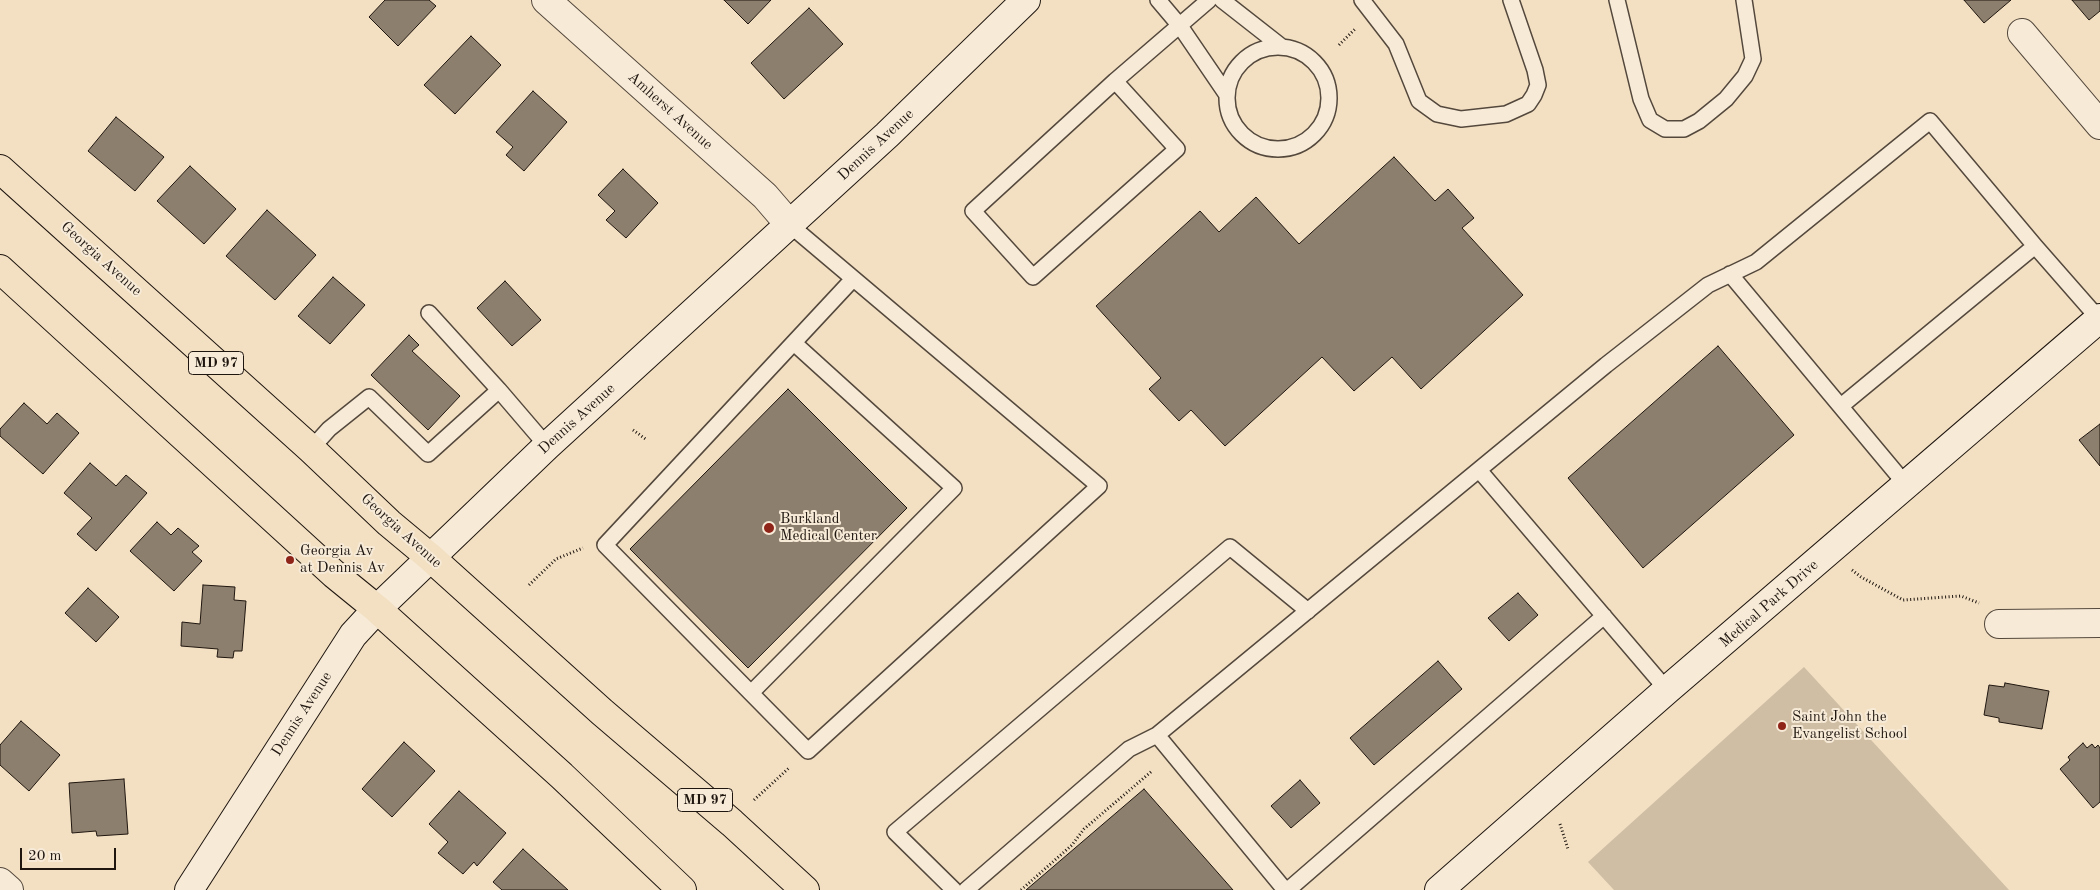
<!DOCTYPE html>
<style>
body{margin:0}
#map{position:relative;width:2100px;height:890px;overflow:hidden;background:#f3e0c3;font-family:"Old Standard TT",serif}
canvas{display:block}
.scale{position:absolute;left:20px;top:848px;width:96px;height:22px;box-sizing:border-box;border:2px solid #1f160f;border-top:0;padding-left:6px;font-size:15px;line-height:18px;white-space:nowrap;color:#1f160f;-webkit-text-stroke:4px #f7ebd8;paint-order:stroke}
</style>
<div id="map">
<canvas width="2100" height="890"></canvas>
<div class="scale">20 m</div>
</div>
<script>
const context = document.querySelector('canvas').getContext('2d');
context.lineJoin = 'round';
function paint(path, color) { context.fillStyle = color; context.fill(path, 'evenodd'); }
const shape = rows => new Path2D(rows.map(r => 'M' + r).join(''));
function stroke(path, color, width, dash) { context.strokeStyle = color; context.lineWidth = width; context.lineCap = dash ? 'butt' : 'round'; context.setLineDash(dash || []); context.stroke(path); }
function write(font, color, halo, rows, align = 'center') {
  context.font = font + ' "Old Standard TT",serif'; context.lineWidth = 4; context.setLineDash([]); context.textBaseline = 'middle'; context.strokeStyle = halo; context.fillStyle = color; for (const [text, x, y, turn = 0] of rows) {
    context.save(); context.translate(x, y); context.rotate((+turn || 0) * Math.PI / 180); context.textAlign = isNaN(turn) ? turn : align; if (halo) context.strokeText(text, 0, 0); context.fillText(text, 0, 0); context.restore();
  }
}
paint(shape([
 [1804,667,1861,729,2009,890,1614,890,1588,862]
]), '#cfbea4');
const building = shape([
 [385,0,429,0,436,6,398,46,369,17,385,0],
 [724,0,771,0,748,24,724,0],
 [1964,0,2011,0,1984,23,1964,0],
 [2072,0,2100,0,2100,11,2089,20,2072,0],
 [809,8,843,44,784,99,751,63,809,8],
 [471,36,501,65,455,114,424,85,471,36],
 [533,91,567,122,524,171,506,155,513,147,496,132,533,91],
 [116,117,164,157,135,191,88,151,116,117],
 [1394,157,1435,201,1448,189,1474,218,1462,228,1523,295,1421,389,1392,357,1354,391,1322,357,1225,446,1191,410,1179,421,1149,389,1161,378,1096,306,1200,211,1219,232,1256,197,1299,244,1394,157],
 [190,166,236,209,204,244,157,201,190,166],
 [623,169,658,203,626,238,606,220,615,211,598,195,623,169],
 [267,210,316,255,275,300,226,256,267,210],
 [333,277,365,305,330,344,298,316,333,277],
 [505,281,541,320,512,346,477,308,505,281],
 [409,335,419,345,412,351,460,396,428,430,371,375,409,335],
 [1718,346,1794,435,1643,568,1568,478,1718,346],
 [788,389,907,508,748,668,630,549,788,389],
 [24,403,47,424,57,413,79,433,43,474,0,436,0,429,24,403],
 [2100,424,2100,466,2079,440,2100,424],
 [90,463,116,486,126,475,147,493,96,551,77,534,92,518,64,493,90,463],
 [157,522,171,535,178,528,199,546,192,552,202,561,174,591,130,551,157,522],
 [203,585,235,587,234,600,246,601,242,651,234,651,233,658,217,657,218,649,181,646,182,622,200,624,203,585],
 [88,588,119,617,96,642,65,613,88,588],
 [1518,593,1538,615,1509,641,1488,618,1518,593],
 [1438,661,1462,689,1374,765,1350,738,1438,661],
 [2005,683,2049,691,2042,729,1999,722,1999,718,1984,715,1989,685,2004,687,2005,683],
 [21,721,60,755,29,791,0,765,0,745,21,721],
 [404,742,435,771,392,817,362,789,404,742],
 [2083,743,2087,748,2092,744,2095,748,2098,745,2100,748,2100,802,2093,808,2060,769,2070,760,2068,757,2083,743],
 [124,779,128,834,97,836,96,831,72,833,69,783,124,779],
 [1300,780,1320,803,1291,828,1271,806,1300,780],
 [1144,789,1233,890,1026,890,1144,789],
 [459,791,506,833,477,866,474,862,463,874,438,853,448,842,429,824,459,791],
 [523,849,568,890,502,890,493,882,523,849]
]);
paint(building, '#8d7f6d');
stroke(building, '#1f160f', 1);
const lane = shape([
 [1158,0,1180,26,1227,95],
 [1222,0,1282,47],
 [1362,0,1396,44,1419,101,1437,114,1461,119,1506,114,1528,104,1534,95,1538,85,1535,70,1511,0],
 [1617,0,1641,99,1650,120,1665,129,1684,129,1699,121,1726,99,1745,76,1753,59,1744,0],
 '1227 98a51 51 0 1 1 102 0a51 51 0 1 1-102 0Z',
 [1115,81,1177,149,1033,277,973,211,1115,81,1209,0],
 [790,225,1099,486,808,751,605,545,853,279],
 [1730,274,1907,486],
 [499,390,547,446],
 [1841,406,2035,246],
 [311,449,329,429,369,397,428,454,499,390,429,313],
 [1479,470,1667,690],
 [751,693,954,488,794,343],
 [1157,735,1285,890],
 [954,890,895,832,1230,547,1308,611],
 [966,890,1129,749,1157,735,1606,365,1708,285,1756,262,1930,121,2035,246,2099,319],
 [1288,890,1604,616]
]);
const street = shape([
 [546,0,765,196,790,225],
 [2022,33,2100,125],
 [1999,624,2100,623],
 [0,882,9,890]
]);
const secondary = shape([
 [189,890,353,635,377,609,547,446,887,135,1026,0],
 [1439,890,1667,690,2100,318]
]);
const primary = shape([
 [0,169,311,449,389,523,431,558,602,712,732,823,805,890],
 [0,269,334,574,377,609,562,776,682,890]
]);
stroke(lane, '#54483c', 18);
stroke(street, '#54483c', 30);
stroke(secondary, '#1f160f', 30);
stroke(primary, '#1f160f', 30);
stroke(shape([
 [1339,45,1355,29],
 [633,430,647,440],
 [1852,570,1861,577,1903,600,1961,596,1979,603],
 [529,585,556,559,583,548],
 [754,800,790,767],
 [1560,824,1568,849],
 [1021,890,1072,845,1084,829,1152,771]
]), '#1f160f', 3, [1, 2.5]);
stroke(lane, '#f7ebd8', 15);
stroke(street, '#f7ebd8', 28);
stroke(secondary, '#f7ebd8', 28);
stroke(primary, '#f3e0c3', 28);
for (const [x, y, r, color] of [
 [769,528,6,"#8f2418"],
 [290,560,5,"#8f2418"],
 [1782,726,5,"#8f2418"]
]) { const dot = new Path2D(); dot.arc(x, y, r, 0, 2 * Math.PI); context.fillStyle = color; context.fill(dot); stroke(dot, '#f7ebd8', 2); }
for (const [x, y, w] of [
 [216,363,55],
 [705,800,55]
]) { const box = new Path2D(); box.roundRect(x - w / 2, y - 11.5, w, 23, 4); context.fillStyle = '#f7ebd8'; context.fill(box); stroke(box, '#1f160f', 1); }
write('bold 14px', '#1f160f', null, [
 ["MD 97",216,363],
 ["MD 97",705,800]
]);
write('15px', '#1f160f', '#f7ebd8', [
 ["Amherst Avenue",670,111,42],
 ["Dennis Avenue",876,145,-43],
 ["Georgia Avenue",101,259,42],
 ["Dennis Avenue",577,419,-42],
 ["Georgia Avenue",401,531,42],
 ["Medical Park Drive",1769,604,-41],
 ["Dennis Avenue",302,714,-57]
]);
write('15px', '#1f160f', '#f7ebd8', [
 ["Burkland",780,519],
 ["Medical Center",780,536],
 ["Georgia Av",300,551],
 ["at Dennis Av",300,568],
 ["Saint John the",1792,717],
 ["Evangelist School",1792,734]
], 'left');
</script>
